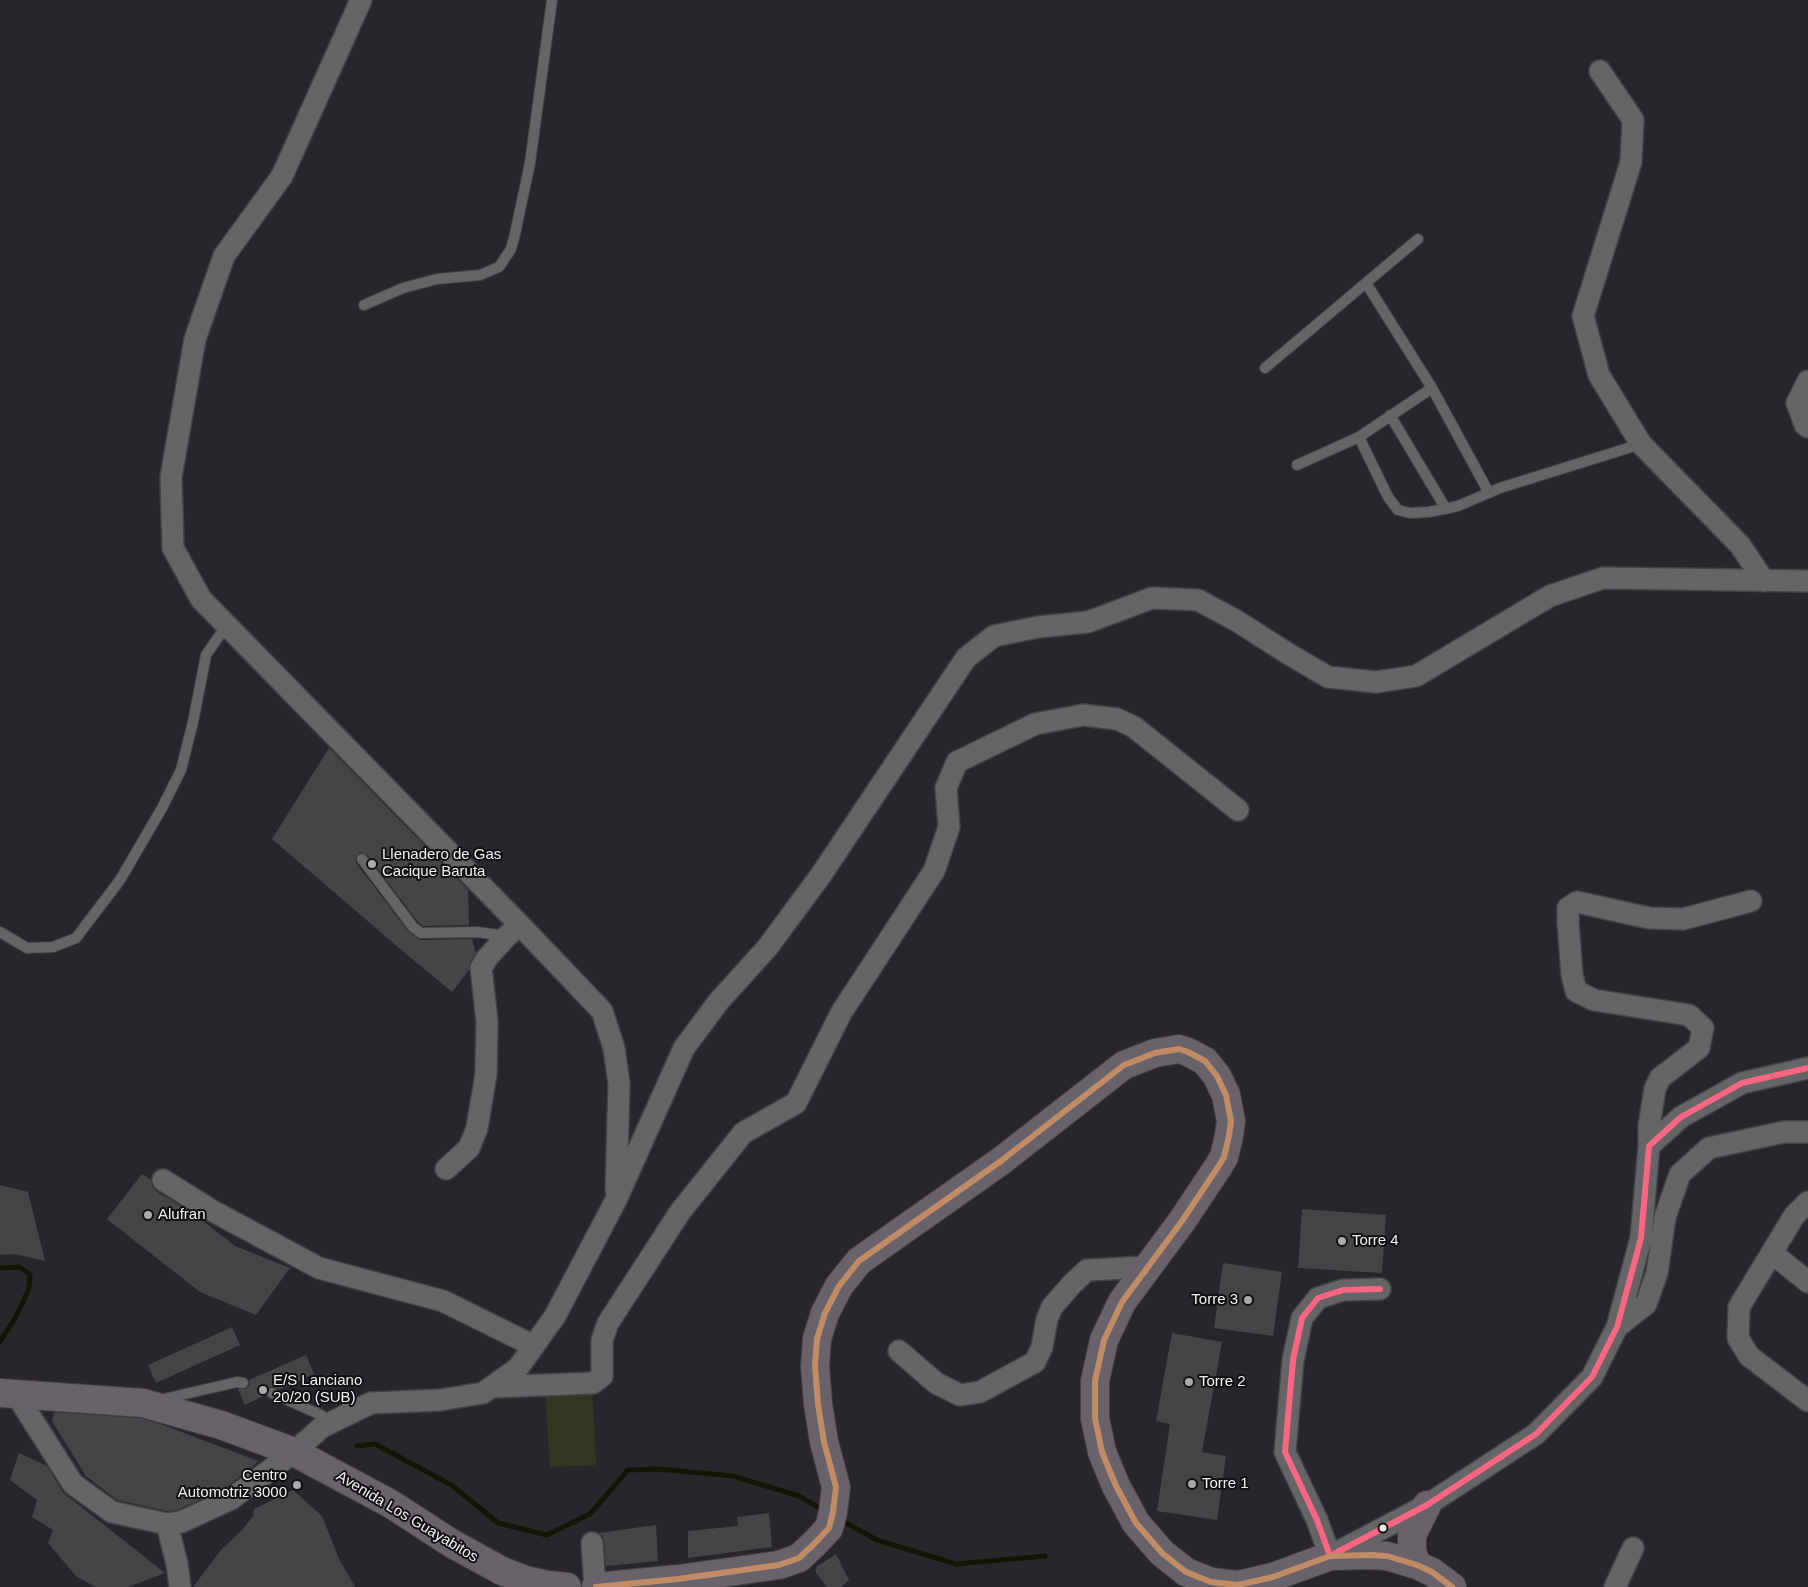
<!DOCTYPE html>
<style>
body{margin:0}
canvas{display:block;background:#29262b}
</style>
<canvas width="1808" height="1587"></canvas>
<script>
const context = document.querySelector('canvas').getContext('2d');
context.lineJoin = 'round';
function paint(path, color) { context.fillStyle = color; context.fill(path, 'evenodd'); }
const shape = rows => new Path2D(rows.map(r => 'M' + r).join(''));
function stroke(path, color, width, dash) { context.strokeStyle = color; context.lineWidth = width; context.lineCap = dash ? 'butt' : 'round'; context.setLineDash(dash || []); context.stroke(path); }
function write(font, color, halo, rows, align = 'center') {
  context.font = font + ' Arial,sans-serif'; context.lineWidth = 4; context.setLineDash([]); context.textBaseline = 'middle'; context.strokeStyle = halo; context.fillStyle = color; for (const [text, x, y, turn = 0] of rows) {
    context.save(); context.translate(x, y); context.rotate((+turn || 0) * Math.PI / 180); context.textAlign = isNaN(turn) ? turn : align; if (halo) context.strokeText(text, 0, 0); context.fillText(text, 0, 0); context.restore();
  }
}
paint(shape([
 [592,1383,596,1465,550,1467,545,1386]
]), '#35361f');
stroke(shape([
 [0,1268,19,1267,30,1274,29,1288,23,1302,14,1320,0,1341],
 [357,1446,375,1444,429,1473,453,1486,498,1523,547,1535,590,1514,628,1470,658,1469,733,1476,799,1496,818,1507],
 [846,1523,877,1540,956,1564,1045,1556]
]), '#141404', 5);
paint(shape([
 [329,748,468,890,469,925,423,926,418,922,367,855,361,852,356,857,356,863,408,931,417,938,421,940,472,939,476,953,470,962,469,970,452,992,399,948,272,839],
 [142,1174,151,1180,152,1186,156,1191,194,1214,235,1246,290,1268,256,1315,200,1292,107,1219],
 [0,1185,28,1192,45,1261,15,1254,0,1255],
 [1302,1209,1386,1215,1382,1273,1298,1268],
 [1223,1263,1282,1272,1273,1336,1214,1328],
 [232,1327,240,1345,156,1383,148,1365],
 [1172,1333,1222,1342,1202,1452,1226,1456,1217,1520,1157,1511,1170,1424,1156,1421],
 [306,1355,314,1374,280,1389,274,1387,268,1387,266,1391,266,1395,245,1405,238,1389,246,1389,250,1385,249,1380],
 [54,1412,140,1418,158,1423,258,1461,250,1469,225,1488,177,1510,167,1511,117,1500,86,1476,52,1421],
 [19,1453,47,1466,62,1491,61,1491,165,1573,128,1587,96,1587,77,1577,48,1543,53,1530,32,1517,37,1500,10,1480],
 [293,1490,322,1516,339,1559,355,1587,193,1587,221,1550,243,1529,253,1516,254,1509],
 [769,1513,772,1547,688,1558,688,1531,738,1526,737,1517],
 [656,1525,658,1561,606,1566,604,1542,603,1536,599,1533],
 [836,1554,849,1580,841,1587,827,1587,816,1573,816,1567]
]), '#464447');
const service = shape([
 [1366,283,1432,388],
 [364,305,403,288,437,279,480,275,499,267,511,249,515,234,530,163,552,0],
 [1265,368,1418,239],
 [1390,415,1446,509],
 [1359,437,1432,388,1489,493],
 [1297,465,1359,437,1388,497,1398,510,1410,513,1429,512,1458,506,1500,488,1641,444],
 [362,859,413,927,421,933,477,932,506,936],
 [0,932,27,948,53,947,76,938,120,880,162,808,181,770,193,722,206,655,226,626],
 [272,1393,321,1415,330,1423],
 [159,1400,237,1382,243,1383]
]);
const minor = shape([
 [361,0,282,176,224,256,195,339,171,477,173,548,201,599,520,925,602,1011,614,1048,619,1084,616,1190],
 [1600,71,1633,120,1631,162,1583,316,1599,375,1641,444,1740,545,1764,581],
 [1808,381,1797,403,1805,425,1808,427],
 [1649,1146,1649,1126,1655,1089,1660,1078,1699,1048,1703,1028,1689,1015,1594,1000,1576,991,1572,975,1568,922,1568,908,1577,902,1649,918,1683,919,1751,901],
 [446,1169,469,1148,477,1128,486,1074,487,1021,481,968,487,958,507,936,520,925],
 [163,1180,211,1210,319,1268,443,1301,534,1346],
 [1808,1202,1794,1216,1739,1307,1738,1338,1749,1356,1808,1401],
 [1772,1253,1808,1282],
 [1380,1289,1343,1290,1318,1298,1302,1318,1293,1360,1285,1452,1317,1520,1330,1556,1427,1505,1536,1434,1592,1377,1617,1327,1641,1238,1649,1146,1681,1117,1742,1083,1808,1068],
 [1617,1327,1646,1304,1657,1273,1665,1217,1680,1174,1709,1148,1784,1132,1808,1132],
 [899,1351,936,1383,960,1395,980,1392,1035,1362,1042,1347,1047,1319,1052,1307,1072,1284,1087,1270,1147,1267],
 [493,1387,593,1383,602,1376,602,1340,608,1323,680,1212,743,1133,796,1103,841,1013,934,871,949,827,946,788,957,762,1035,724,1083,715,1117,719,1134,727,1238,810],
 [16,1394,73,1484,112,1512,167,1524,181,1522,231,1499,294,1452,322,1427,371,1403,440,1400,483,1393,518,1368,555,1316,616,1200,684,1048,719,1001,767,948,821,875,966,658,994,636,1038,627,1088,622,1152,598,1198,600,1237,621,1287,653,1328,677,1376,682,1416,676,1550,596,1603,578,1808,581],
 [167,1524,177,1564,180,1587],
 [592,1543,595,1587],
 [1615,1587,1633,1548]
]);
const primary = shape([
 [0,1393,143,1403,221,1425,294,1452,391,1504,451,1543,502,1571,525,1580,547,1585,567,1587],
 [1417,1565,1412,1552,1412,1535,1427,1505],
 [596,1587,678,1579,779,1565,799,1558,815,1543,829,1528,833,1512,836,1487,824,1442,818,1404,815,1366,817,1339,825,1313,839,1286,859,1261,1001,1161,1124,1065,1155,1053,1179,1049,1188,1052,1205,1061,1217,1076,1226,1095,1231,1121,1229,1136,1224,1157,1218,1167,1182,1221,1122,1302,1104,1340,1095,1381,1095,1418,1102,1452,1116,1486,1136,1523,1162,1553,1186,1572,1211,1582,1238,1585,1273,1577,1330,1556,1372,1555,1387,1556,1417,1565,1432,1572,1452,1587]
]);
stroke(service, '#434144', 12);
stroke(minor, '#434144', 24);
stroke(primary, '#434144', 30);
stroke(service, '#656466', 10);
stroke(minor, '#656466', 21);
stroke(primary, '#68636b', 28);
stroke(shape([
 [1380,1289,1343,1290,1318,1298,1302,1318,1293,1360,1285,1452,1317,1520,1330,1556,1427,1505,1536,1434,1592,1377,1617,1327,1641,1238,1649,1146,1681,1117,1742,1083,1808,1068]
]), '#fa6682', 6);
stroke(shape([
 [596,1587,678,1579,779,1565,799,1558,815,1543,829,1528,833,1512,836,1487,824,1442,818,1404,815,1366,817,1339,825,1313,839,1286,859,1261,1001,1161,1124,1065,1155,1053,1179,1049,1188,1052,1205,1061,1217,1076,1226,1095,1231,1121,1229,1136,1224,1157,1218,1167,1182,1221,1122,1302,1104,1340,1095,1381,1095,1418,1102,1452,1116,1486,1136,1523,1162,1553,1186,1572,1211,1582,1238,1585,1273,1577,1330,1556,1372,1555,1387,1556,1417,1565,1432,1572,1452,1587]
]), '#c18c65', 6);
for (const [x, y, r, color] of [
 [372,864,5,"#adaaae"],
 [148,1215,5,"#adaaae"],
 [1342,1241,5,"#adaaae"],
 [1248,1300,5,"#adaaae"],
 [1189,1382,5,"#adaaae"],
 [263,1390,5,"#adaaae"],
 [1192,1484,5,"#adaaae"],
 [297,1485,5,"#adaaae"],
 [1383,1528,4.5,"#f4f1f5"]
]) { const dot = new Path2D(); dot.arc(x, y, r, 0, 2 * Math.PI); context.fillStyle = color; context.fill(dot); stroke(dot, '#110f12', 2); }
write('15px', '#f4f1f5', '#110f12', [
 ["Llenadero de Gas",382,855],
 ["Cacique Baruta",382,872],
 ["Alufran",158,1215],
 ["Torre 4",1352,1241],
 ["Torre 3",1238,1300,"right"],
 ["E/S Lanciano",273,1381],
 ["20/20 (SUB)",273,1398],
 ["Torre 2",1199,1382],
 ["Centro",287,1476,"right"],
 ["Automotriz 3000",287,1493,"right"],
 ["Torre 1",1202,1484]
], 'left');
write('15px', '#f4f1f5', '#110f12', [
 ["Avenida Los Guayabitos",407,1517,31]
]);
</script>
